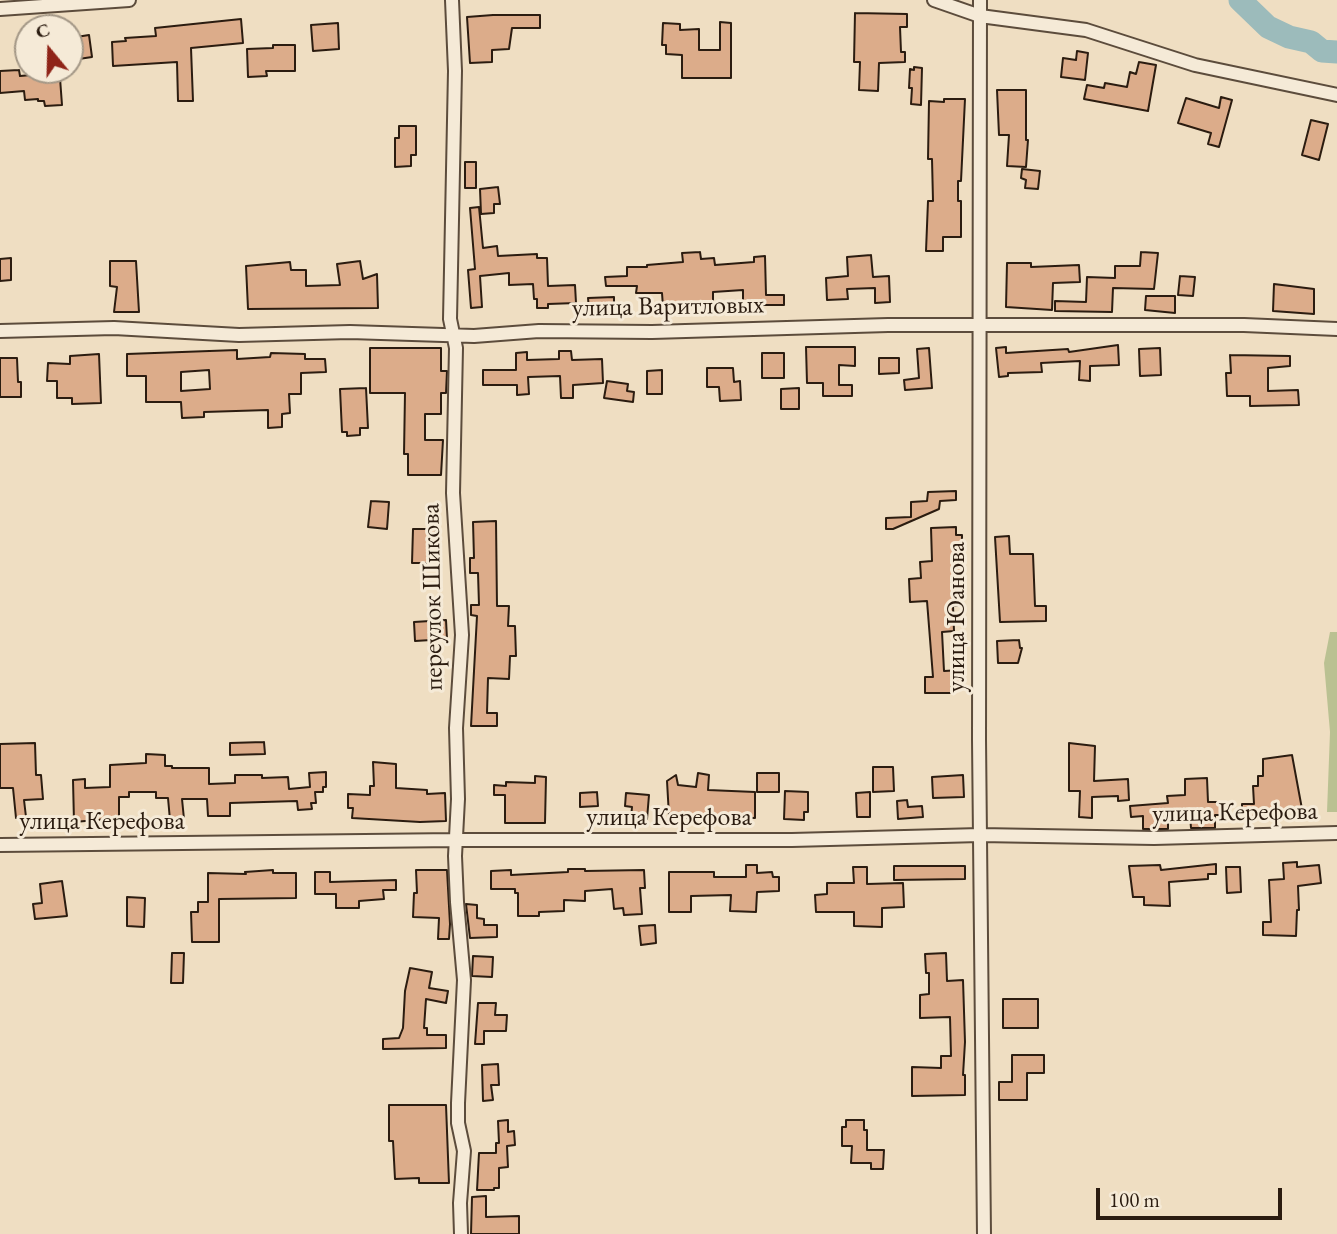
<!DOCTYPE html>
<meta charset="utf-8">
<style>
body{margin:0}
#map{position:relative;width:1337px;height:1234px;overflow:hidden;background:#efdec2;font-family:"EB Garamond",serif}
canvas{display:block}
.north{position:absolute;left:14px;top:14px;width:70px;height:70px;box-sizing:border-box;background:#f5ead7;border:2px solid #a49887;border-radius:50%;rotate:341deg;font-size:19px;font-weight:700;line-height:28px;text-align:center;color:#2b1c10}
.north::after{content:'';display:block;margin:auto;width:24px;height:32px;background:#8f2418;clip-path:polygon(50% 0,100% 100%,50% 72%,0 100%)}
.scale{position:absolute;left:1096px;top:1188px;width:186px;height:32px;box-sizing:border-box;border:4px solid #2b1c10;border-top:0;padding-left:9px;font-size:21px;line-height:24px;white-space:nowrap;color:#2b1c10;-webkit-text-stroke:5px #f5ead7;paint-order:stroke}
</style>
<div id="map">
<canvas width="1337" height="1234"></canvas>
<div class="north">С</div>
<div class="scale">100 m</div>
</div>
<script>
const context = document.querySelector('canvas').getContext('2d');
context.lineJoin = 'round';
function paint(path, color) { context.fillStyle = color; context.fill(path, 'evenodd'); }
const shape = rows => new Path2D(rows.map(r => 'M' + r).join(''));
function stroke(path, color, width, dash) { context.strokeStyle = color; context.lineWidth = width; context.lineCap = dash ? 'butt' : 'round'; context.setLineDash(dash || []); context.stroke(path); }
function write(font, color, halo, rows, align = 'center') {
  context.font = font + ' "EB Garamond",serif'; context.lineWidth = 6; context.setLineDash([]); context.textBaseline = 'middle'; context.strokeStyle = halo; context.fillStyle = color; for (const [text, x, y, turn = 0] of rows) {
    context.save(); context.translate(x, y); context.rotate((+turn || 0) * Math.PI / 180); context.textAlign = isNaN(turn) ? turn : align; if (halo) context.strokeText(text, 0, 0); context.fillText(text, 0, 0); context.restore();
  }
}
paint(shape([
 [1330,632,1337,632,1337,812,1327,812,1330,732,1324,663]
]), '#bac192');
stroke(shape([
 [1240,0,1268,27,1289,37,1311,42,1322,51,1337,52]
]), '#9cbbbb', 23);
const building = shape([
 [855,13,907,14,907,27,900,27,901,52,905,52,905,62,879,63,878,91,859,90,860,62,854,62,855,13],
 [493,15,540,15,540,28,512,28,509,49,492,50,492,62,470,63,467,17,493,15],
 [241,19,243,43,191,48,193,101,178,101,177,62,113,66,112,42,126,41,125,38,156,36,155,28,241,19],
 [720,22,731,23,731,78,682,78,682,55,666,54,666,45,662,45,663,23,680,24,680,30,699,29,699,50,720,50,720,22],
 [338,23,339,49,313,51,311,25,338,23],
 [89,35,92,57,72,60,70,38,89,35],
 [273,45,295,45,295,71,266,71,267,76,248,77,247,49,273,48,273,45],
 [1077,51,1088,53,1085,80,1061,77,1063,58,1076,60,1077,51],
 [1139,62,1156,65,1148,111,1084,99,1087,85,1104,88,1105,83,1127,87,1130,72,1136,74,1139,62],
 [914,67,922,68,921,105,911,104,912,88,909,88,910,69,914,70,914,67],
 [19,70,20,76,43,74,43,80,60,78,62,105,45,106,44,101,38,101,38,99,25,100,24,91,0,93,0,71,19,70],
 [997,90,1026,90,1026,140,1028,140,1026,167,1007,166,1009,135,999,135,997,90],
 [1221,97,1232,100,1219,147,1208,144,1211,133,1178,123,1186,98,1219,108,1221,97],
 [944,99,965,99,961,181,958,181,958,201,961,201,961,237,943,237,943,251,926,251,928,201,933,201,932,159,928,159,929,101,944,102,944,99],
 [1311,120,1328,124,1319,160,1302,155,1311,120],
 [399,126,416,126,416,155,411,155,411,166,395,167,395,138,399,138,399,126],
 [465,162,476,162,476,188,465,188,465,162],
 [1022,169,1040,171,1038,189,1025,188,1026,180,1021,178,1022,169],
 [498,187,500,204,494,204,494,213,481,214,480,189,498,187],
 [479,207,483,248,497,246,498,256,537,254,537,258,547,258,548,286,575,285,576,303,548,304,548,308,537,308,537,299,534,299,533,284,509,285,509,273,480,276,482,307,471,308,468,270,475,269,470,208,479,207],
 [700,252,701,259,714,258,715,265,754,262,754,257,765,256,766,295,784,295,784,305,743,305,743,290,713,292,713,306,663,307,662,293,636,293,637,286,606,286,605,277,627,276,627,267,647,267,647,265,683,262,682,253,700,252],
 [1141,252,1158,253,1154,289,1113,288,1112,312,1055,311,1055,301,1086,302,1087,277,1115,278,1115,266,1140,266,1141,252],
 [871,255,873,277,889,276,890,302,875,303,875,288,847,289,848,299,827,300,826,278,848,276,847,257,871,255],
 [11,258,11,280,0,281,0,259,11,258],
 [110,261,136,261,139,312,114,312,117,287,110,286,110,261],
 [360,261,363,279,377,274,378,308,248,309,246,266,290,262,291,270,306,270,306,286,340,285,337,264,360,261],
 [1007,263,1031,263,1031,267,1079,265,1080,282,1053,283,1052,310,1006,307,1007,263],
 [1180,276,1195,277,1193,296,1178,295,1180,276],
 [1274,284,1314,289,1314,314,1273,311,1274,284],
 [1146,296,1175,296,1175,313,1145,310,1146,296],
 [614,297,614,308,589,309,588,298,614,297],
 [1118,345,1119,365,1090,366,1090,381,1079,380,1080,361,1041,363,1042,372,1008,373,1008,376,999,377,996,348,1006,347,1006,353,1068,349,1069,352,1118,345],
 [806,347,855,347,855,366,839,365,839,385,852,385,852,396,823,396,823,383,807,383,806,347],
 [370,348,441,348,441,371,447,371,446,393,441,393,441,414,425,414,425,440,443,440,441,475,408,475,408,454,404,454,405,393,370,393,370,348],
 [929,348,932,388,905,390,904,380,919,378,917,349,929,348],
 [1160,348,1161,375,1140,376,1139,349,1160,348],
 [237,350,237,359,270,357,271,353,305,354,305,359,325,359,326,372,301,373,301,394,289,394,290,413,282,414,282,427,268,428,268,410,204,412,204,417,182,418,181,402,146,402,146,376,127,376,127,354,237,350],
 [209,370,210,389,181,391,181,372,209,370],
 [559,351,571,351,572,360,602,359,603,383,573,385,573,398,561,398,560,376,528,377,529,394,517,395,517,385,483,385,483,370,516,370,516,353,527,352,527,360,559,359,559,351],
 [762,353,784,353,784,378,762,378,762,353],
 [99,354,101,403,72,404,72,398,57,398,57,381,47,381,48,363,70,364,70,356,99,354],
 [1230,355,1290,356,1290,366,1268,368,1268,391,1298,390,1299,405,1250,406,1250,396,1227,396,1226,373,1231,373,1230,355],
 [0,358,17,358,18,382,21,382,21,397,0,397,0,358],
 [879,358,899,358,899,373,879,374,879,358],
 [707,368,733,368,734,382,740,381,741,400,720,401,719,387,707,387,707,368],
 [662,370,662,394,647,394,647,371,662,370],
 [607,381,628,384,627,391,634,392,633,402,604,398,607,381],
 [366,388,368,428,360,428,360,435,347,436,347,432,342,432,340,389,366,388],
 [799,388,799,409,781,409,781,389,799,388],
 [956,491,956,500,940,501,939,509,893,529,886,529,886,518,911,517,911,502,927,501,928,492,956,491],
 [371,501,389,502,387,529,368,527,371,501],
 [496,521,497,606,509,606,508,626,515,626,516,656,510,656,509,679,488,678,487,713,497,713,497,726,471,726,477,616,471,615,471,605,479,605,478,573,470,573,470,558,474,558,473,522,496,521],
 [956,527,956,535,962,535,962,605,953,606,954,631,942,632,944,671,962,670,963,685,951,685,952,693,925,693,925,677,933,677,927,601,910,602,909,579,921,578,920,562,932,561,931,528,956,527],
 [413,529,436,529,435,536,439,537,438,547,431,547,430,563,412,563,413,529],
 [1009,536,1010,554,1033,554,1035,606,1046,606,1046,621,1000,622,995,537,1009,536],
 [446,620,447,639,415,641,414,622,446,620],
 [1019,640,1020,648,1022,648,1018,663,998,663,997,641,1019,640],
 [264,742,265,754,230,755,230,743,264,742],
 [35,743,36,775,41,775,43,799,24,800,26,817,16,818,13,788,0,788,0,744,35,743],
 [1069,743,1095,746,1094,781,1128,779,1129,800,1118,801,1118,796,1092,797,1092,818,1079,817,1080,791,1069,791,1069,743],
 [146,754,165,755,165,766,172,766,172,768,209,768,209,784,235,783,235,775,262,775,262,778,288,777,289,789,310,787,309,773,326,772,326,787,323,787,323,792,315,792,316,803,311,803,312,809,298,810,297,801,230,803,230,816,208,816,207,799,182,799,184,819,170,820,168,798,156,798,156,792,129,792,129,797,119,797,119,818,74,822,73,780,85,779,85,788,110,787,110,765,146,763,146,754],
 [1292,755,1302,809,1282,812,1283,816,1242,817,1242,804,1254,804,1253,786,1258,786,1258,776,1263,776,1263,759,1292,755],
 [373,762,396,764,396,788,427,790,427,794,445,793,446,821,420,822,352,818,353,808,348,808,348,794,370,795,370,786,374,786,373,762],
 [873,767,893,767,894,791,873,792,873,767],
 [698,773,709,775,708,790,755,792,755,818,705,816,704,820,669,816,667,781,676,775,678,785,696,787,698,773],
 [757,773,779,773,779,792,757,792,757,773],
 [963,775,964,797,933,798,932,777,963,775],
 [535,776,546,777,545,823,505,823,505,795,494,795,494,785,506,786,506,782,535,783,535,776],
 [1207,778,1208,802,1220,802,1220,815,1215,815,1215,828,1191,828,1190,815,1168,817,1168,829,1143,829,1143,816,1131,817,1130,806,1168,803,1167,796,1185,795,1185,779,1207,778],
 [785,791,808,792,808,812,804,812,804,820,784,819,785,791],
 [597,792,598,806,580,807,580,793,597,792],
 [870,792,870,817,857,817,856,793,870,792],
 [626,793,649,795,647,819,631,818,632,807,625,806,626,793],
 [907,800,908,807,922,806,923,817,898,819,897,801,907,800],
 [1297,862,1297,867,1319,865,1321,883,1298,886,1299,910,1297,910,1296,936,1263,935,1263,922,1271,922,1269,880,1284,879,1283,863,1297,862],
 [1216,864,1216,874,1208,874,1208,879,1169,882,1170,906,1144,905,1144,897,1133,897,1129,866,1160,865,1161,870,1216,864],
 [746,865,757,865,757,873,772,872,773,877,779,877,779,891,757,892,756,912,730,911,731,895,691,896,691,912,669,912,669,872,714,872,714,877,746,877,746,865],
 [894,866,965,866,965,879,894,880,894,866],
 [853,867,867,867,867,884,903,883,904,907,882,908,882,927,854,926,854,912,816,912,815,895,827,894,827,883,854,883,853,867],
 [1226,867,1240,867,1241,892,1227,893,1226,867],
 [568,869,585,869,585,871,644,870,645,888,640,888,642,914,624,915,623,908,614,909,612,889,585,891,585,901,564,900,564,911,539,912,539,916,518,916,518,893,515,893,515,889,491,889,491,871,511,870,511,875,568,872,568,869],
 [273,870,273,873,296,873,296,898,219,899,219,942,192,942,191,912,198,912,198,902,208,902,208,873,246,874,245,872,273,870],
 [416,870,447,870,450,924,449,939,438,939,439,918,413,917,414,893,417,893,416,870],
 [315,872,330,872,330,882,396,880,396,890,383,890,384,899,359,901,359,908,336,908,336,894,315,894,315,872],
 [62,881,67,916,35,919,33,904,42,903,40,884,62,881],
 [127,897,145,898,144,927,127,926,127,897],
 [466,904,477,905,477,918,484,919,484,925,497,925,497,937,470,938,466,904],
 [655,925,656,943,641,945,639,926,655,925],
 [172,953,184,953,183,983,171,983,172,953],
 [946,953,947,981,963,980,965,1042,963,1075,965,1075,965,1095,912,1096,912,1067,941,1068,941,1056,951,1056,950,1017,920,1018,920,995,929,994,929,973,926,973,925,954,946,953],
 [473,956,493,957,492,977,472,976,473,956],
 [410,968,432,972,429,988,448,991,446,1003,426,999,424,1028,427,1028,427,1035,446,1035,446,1048,383,1049,383,1039,399,1038,403,1028,405,991,410,968],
 [1003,999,1038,999,1038,1028,1003,1028,1003,999],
 [478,1003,496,1003,495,1015,507,1015,506,1031,484,1031,484,1044,475,1044,478,1003],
 [1012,1055,1044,1055,1044,1073,1027,1073,1027,1100,999,1100,999,1082,1012,1082,1012,1055],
 [498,1064,499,1085,491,1085,493,1100,483,1101,482,1065,498,1064],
 [389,1105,446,1105,449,1183,419,1183,419,1178,395,1179,393,1141,389,1141,389,1105],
 [508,1120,508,1132,514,1131,515,1145,507,1146,508,1167,499,1168,499,1188,494,1188,494,1190,477,1190,479,1153,496,1153,496,1143,499,1143,498,1121,508,1120],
 [846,1120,864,1120,864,1130,867,1130,867,1150,884,1150,883,1169,871,1169,871,1163,851,1163,852,1146,842,1146,842,1127,846,1127,846,1120],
 [486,1196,486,1217,519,1216,519,1234,471,1234,472,1197,486,1196]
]);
paint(building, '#dcac8a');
stroke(building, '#2b1c10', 2);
const minor = shape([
 [452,0,455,71,450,319,456,348,453,493,462,635,456,728,458,799,455,856,457,902,464,980,458,1103,458,1123,464,1151,460,1203,461,1234],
 [934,0,980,16,1086,30,1195,65,1337,95],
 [980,0,979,739,984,1234],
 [0,9,129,0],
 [0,331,114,328,239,335,350,332,474,336,539,331,652,332,888,325,1244,325,1337,329],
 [0,845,456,840,792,840,980,835,1154,838,1337,833]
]);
stroke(minor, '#5c4c3c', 16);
stroke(minor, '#f5ead7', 12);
write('26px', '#2b1c10', '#f5ead7', [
 ["улица Варитловых",668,307,-1],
 ["переулок Шикова",433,597,-91],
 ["улица Юанова",957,617,-90],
 ["улица Керефова",1235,813,-1],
 ["улица Керефова",669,818],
 ["улица Керефова",102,822]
]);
</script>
